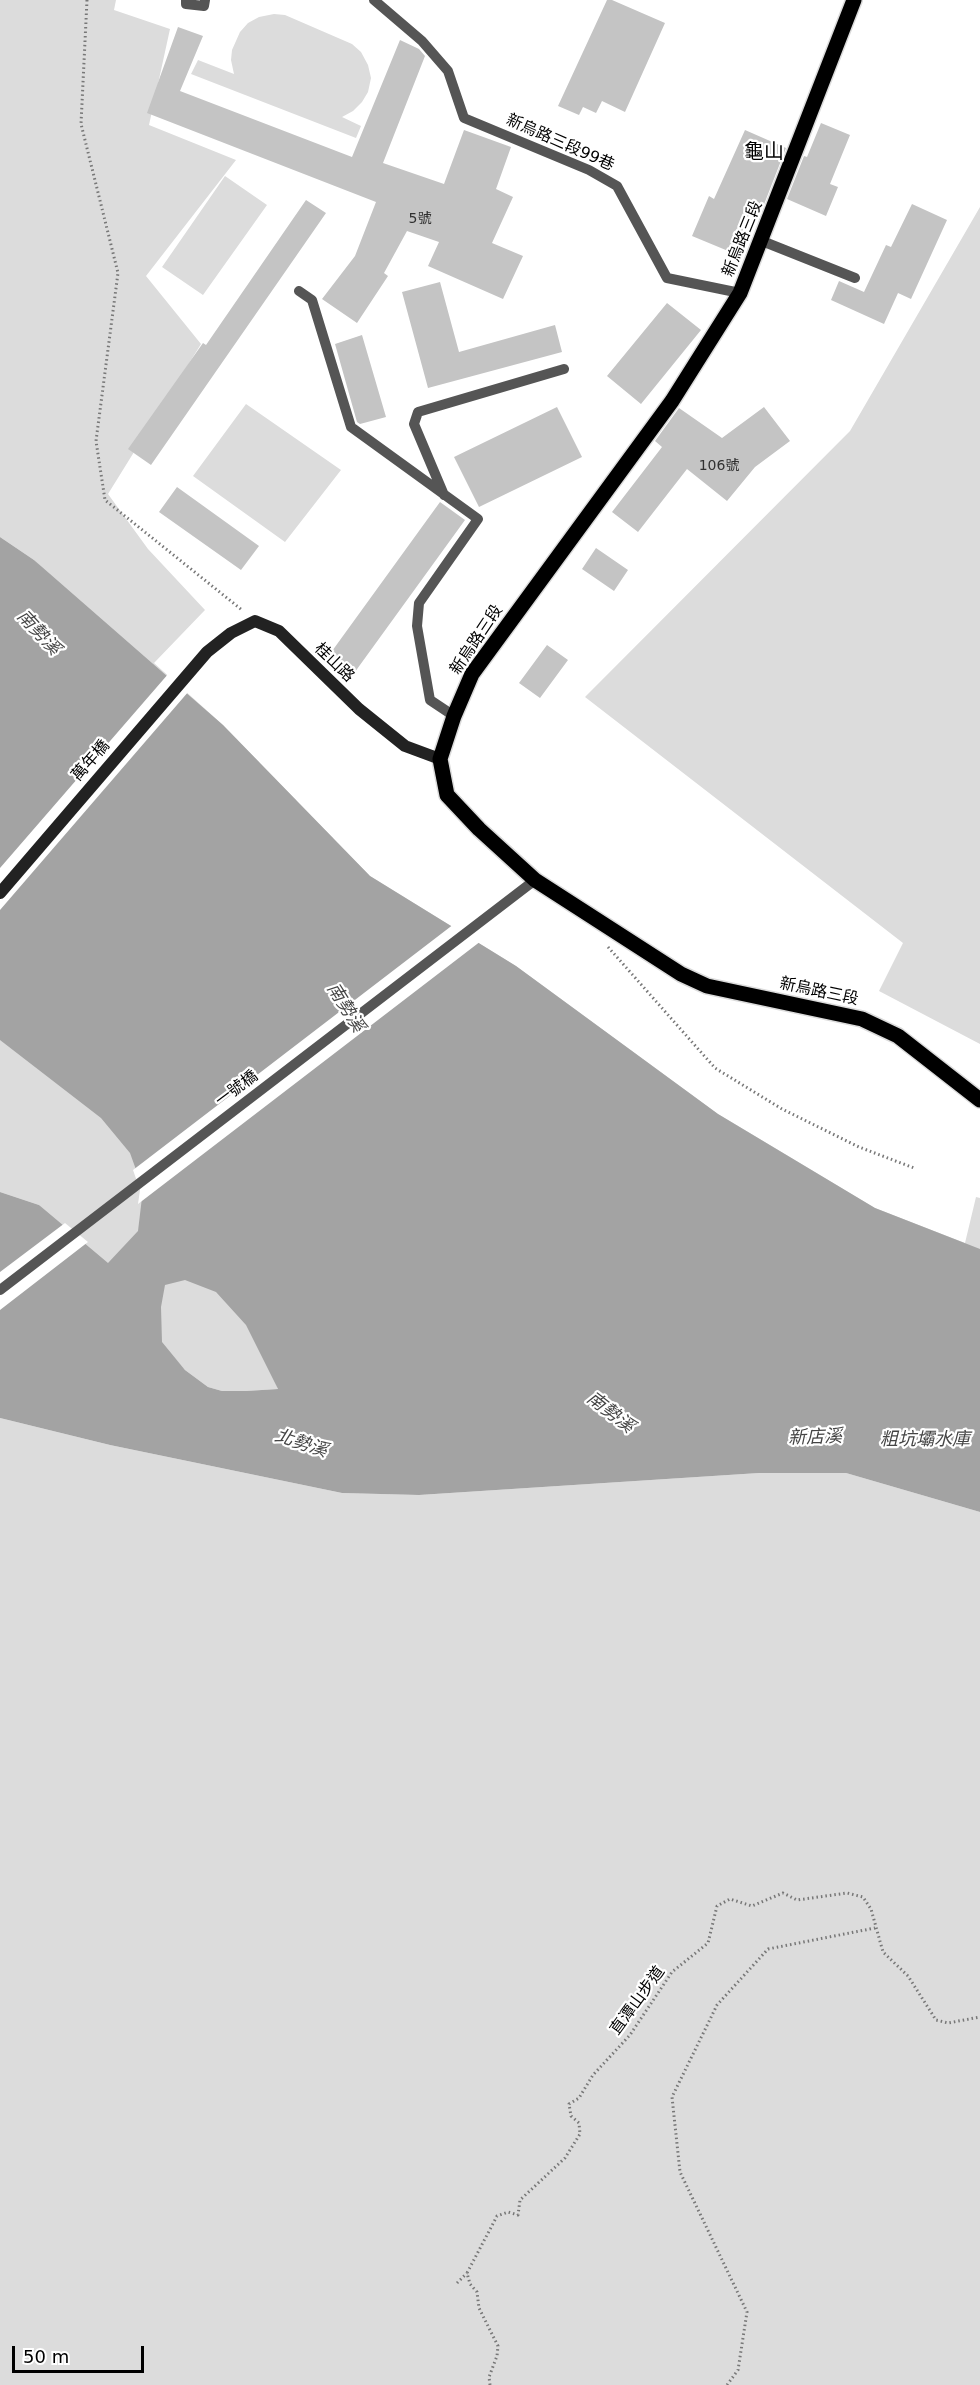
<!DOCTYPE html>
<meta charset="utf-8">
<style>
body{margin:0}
#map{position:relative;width:980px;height:2385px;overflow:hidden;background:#fff;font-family:"DejaVu Sans",sans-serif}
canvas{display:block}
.scale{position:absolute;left:12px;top:2346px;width:132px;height:27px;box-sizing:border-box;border:3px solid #000;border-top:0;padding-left:8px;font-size:18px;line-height:21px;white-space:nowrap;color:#000;-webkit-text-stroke:4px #fff;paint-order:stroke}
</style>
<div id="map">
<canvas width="980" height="2385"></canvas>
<div class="scale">50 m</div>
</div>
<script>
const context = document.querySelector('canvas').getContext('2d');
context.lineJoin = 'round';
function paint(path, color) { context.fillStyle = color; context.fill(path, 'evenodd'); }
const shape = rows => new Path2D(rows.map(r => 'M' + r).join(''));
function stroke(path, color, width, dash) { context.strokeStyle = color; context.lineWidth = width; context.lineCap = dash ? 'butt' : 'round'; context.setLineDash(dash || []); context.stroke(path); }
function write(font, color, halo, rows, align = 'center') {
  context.font = font + ' "DejaVu Sans","Noto Sans TC",sans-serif'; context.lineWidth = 4.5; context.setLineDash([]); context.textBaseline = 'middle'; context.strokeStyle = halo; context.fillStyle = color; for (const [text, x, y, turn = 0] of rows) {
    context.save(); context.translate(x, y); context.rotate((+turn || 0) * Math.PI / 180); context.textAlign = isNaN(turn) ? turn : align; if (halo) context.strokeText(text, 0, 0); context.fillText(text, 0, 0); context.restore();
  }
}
paint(shape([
 [0,0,116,0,114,10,170,29,149,125,236,160,146,276,201,344,108,494,148,549,205,610,154,663,223,725,370,876,516,966,718,1114,875,1208,965,1243,976,1197,980,1198,980,1376,854,1373,34,560,0,537],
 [274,14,285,15,352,44,361,52,368,65,371,78,368,92,362,102,353,111,342,117,361,126,356,138,191,74,198,60,234,74,231,60,232,50,240,32,248,23,259,17],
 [225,176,267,205,203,295,162,267],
 [980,207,980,1044,879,991,903,943,585,697,850,431],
 [246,404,341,470,285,542,193,476],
 [0,691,278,1389,246,1391,222,1391,208,1387,185,1370,39,1205,0,1192],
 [0,1418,110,1445,342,1493,419,1495,759,1473,846,1473,980,1512,980,2385,0,2385]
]), '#dcdcdc');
paint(shape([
 [0,537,34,560,223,725,370,876,516,966,718,1114,875,1208,980,1249,980,1512,846,1473,759,1473,419,1495,342,1493,110,1445,0,1418,0,1192,39,1205,108,1263,138,1231,143,1189,130,1153,101,1118,0,1040],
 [185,1280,216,1292,246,1325,278,1389,246,1391,222,1391,208,1387,185,1370,162,1342,161,1307,165,1285]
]), '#a3a3a3');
paint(shape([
 [169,673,189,691,0,910,0,868],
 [454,924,481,941,138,1204,140,1190,133,1170],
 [65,1223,88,1242,0,1310,0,1272]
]), '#fff');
paint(shape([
 [607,0,612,0,665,23,625,112,602,101,596,113,583,107,579,115,558,106],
 [178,27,203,36,180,91,352,157,400,40,419,49,425,56,383,163,444,184,464,130,511,147,496,189,513,197,492,243,523,256,503,299,428,266,439,242,407,231,384,273,388,276,357,323,322,299,355,256,376,202,147,113],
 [821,123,850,135,830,184,838,187,826,216,787,199,804,156,807,157],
 [745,130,786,148,763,207,754,203,733,253,692,236,709,196,714,199],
 [306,200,326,213,151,465,128,449,203,343,206,345],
 [912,204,947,220,911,299,898,293,884,324,831,300,839,281,864,292,886,245,891,247],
 [440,282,459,352,555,325,562,352,428,388,402,292],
 [667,303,701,330,641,404,607,376],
 [362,335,386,417,360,424,357,422,335,344],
 [557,407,582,457,479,507,454,457],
 [764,407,790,441,755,467,727,501,687,469,638,532,612,512,662,447,655,441,679,408,722,438],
 [177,487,259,546,241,570,159,512],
 [440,502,465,520,352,676,327,658],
 [596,548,628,570,614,591,582,569],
 [547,645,568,660,540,698,519,683]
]), '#c4c4c4');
const primary = shape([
 [854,0,740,293,672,401,472,674,454,716,440,759,447,795,479,829,535,880,681,974,707,986,862,1019,898,1036,980,1100]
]);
stroke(primary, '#dbdbdb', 18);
stroke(shape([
 [87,0,81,124,118,273,96,441,105,500,242,610],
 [608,947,715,1068,782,1109,859,1147,914,1168],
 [457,2283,467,2273],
 [490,2385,489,2377,497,2356,498,2346,479,2308,477,2292,470,2284,467,2273,497,2216,508,2212,518,2215,520,2200,565,2158,580,2134,579,2123,571,2116,569,2104,579,2098,593,2075,630,2035,672,1972,708,1943,717,1906,730,1899,752,1906,783,1893,797,1900,847,1893,863,1897,871,1909,883,1952,908,1976,936,2020,948,2023,980,2017],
 [727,2385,738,2370,747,2312,680,2172,672,2097,717,2005,768,1949,875,1928]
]), '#777', 3, [1.5, 3]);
stroke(shape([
 [186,0,186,4,204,6,205,0],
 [374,0,422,41,448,71,464,118,589,170,617,186,667,278,740,293],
 [762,241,855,278],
 [299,291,312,300,351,427,478,519,419,603,417,626,430,700,454,716],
 [444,495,414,424,418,412,564,369],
 [0,1290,535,880]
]), '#555', 10);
stroke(shape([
 [0,893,207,652,231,633,255,621,279,631,359,709,405,746,440,759]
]), '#222', 12);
stroke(primary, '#000', 15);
write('14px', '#313131', null, [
 ["5號",420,219],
 ["106號",719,466]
]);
write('16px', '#000', '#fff', [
 ["新烏路三段99巷",560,143,24],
 ["新烏路三段",743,239,-68],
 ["新烏路三段",477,640,-56],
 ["桂山路",334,663,44],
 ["萬年橋",91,761,-49],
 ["新烏路三段",819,992,12],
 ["一號橋",237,1089,-37],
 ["直潭山步道",638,2001,-54]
]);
write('italic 18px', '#444', '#fff', [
 ["南勢溪",38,633,47],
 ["南勢溪",345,1008,58],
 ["南勢溪",610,1413,38],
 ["新店溪",815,1438,-2],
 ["粗坑壩水庫",925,1440],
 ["北勢溪",301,1444,18]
]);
write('20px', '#000', '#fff', [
 ["龜山",764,153]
]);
</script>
